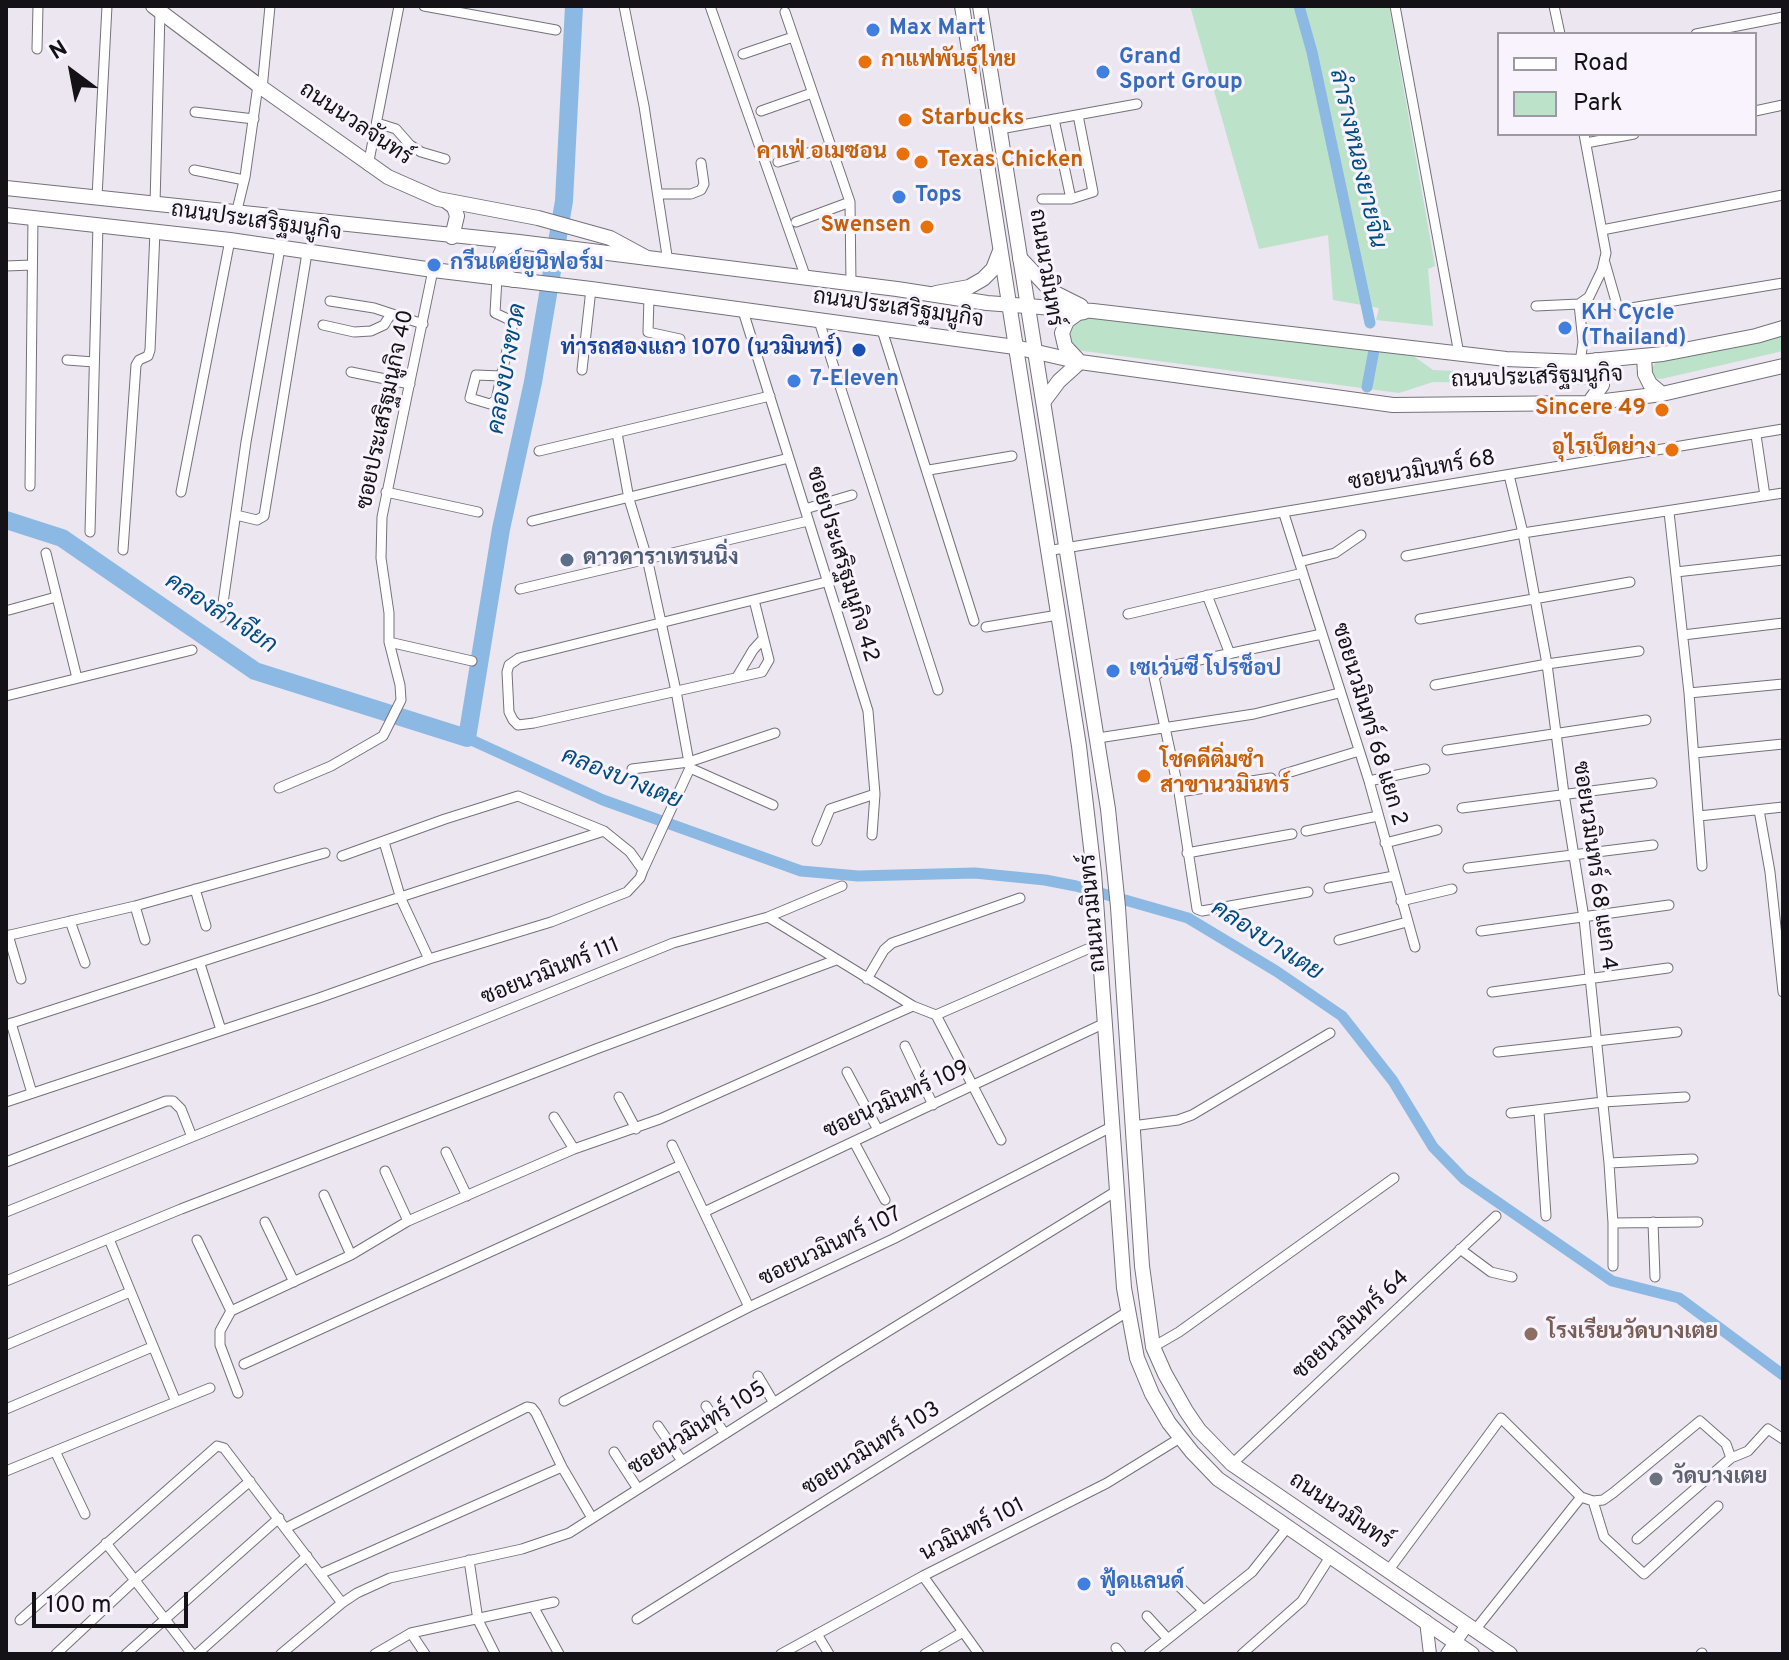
<!DOCTYPE html>
<meta charset="utf-8">
<style>
body{margin:0}
#map{position:relative;width:1789px;height:1660px;overflow:hidden;background:#ebe6ef;font-family:Overpass,sans-serif}
canvas{display:block}
.frame{position:absolute;inset:0;border:8px solid #141216;pointer-events:none}
.legend{position:absolute;left:1497px;top:32px;width:260px;height:104px;box-sizing:border-box;background:#f8f3fd;border:2px solid #9d99a1;margin:0;padding:10px 14px;list-style:none;font-size:24px;color:#141216}
.legend li{display:flex;align-items:center;gap:16px;height:40px}
.legend b{width:40px;border:2px solid #9d99a1}
.north{position:absolute;left:32px;top:32px;width:80px;height:80px;-webkit-text-stroke:6px #f8f3fd;paint-order:stroke;rotate:328deg;font-size:22px;font-weight:700;line-height:32px;text-align:center;color:#141216}
.north::after{content:'';display:block;margin:auto;width:28px;height:36px;background:#141216;clip-path:polygon(50% 0,100% 100%,50% 72%,0 100%)}
.scale{position:absolute;left:32px;top:1592px;width:156px;height:36px;box-sizing:border-box;border:4px solid #141216;border-top:0;padding-left:10px;font-size:24px;line-height:28px;white-space:nowrap;color:#141216;-webkit-text-stroke:6px #f8f3fd;paint-order:stroke}
</style>
<div id="map">
<canvas width="1789" height="1660"></canvas>
<div class="frame"></div>
<ul class="legend">
<li><b style="height:10px;background:#fff"></b>Road</li>
<li><b style="height:22px;background:#bde2ca"></b>Park</li>
</ul>
<div class="north">N</div>
<div class="scale">100 m</div>
</div>
<script>
const context = document.querySelector('canvas').getContext('2d');
context.lineJoin = 'round';
function paint(path, color) { context.fillStyle = color; context.fill(path, 'evenodd'); }
const shape = rows => new Path2D(rows.map(r => 'M' + r).join(''));
function stroke(path, color, width, dash) { context.strokeStyle = color; context.lineWidth = width; context.lineCap = dash ? 'butt' : 'round'; context.setLineDash(dash || []); context.stroke(path); }
function write(font, color, halo, rows, align = 'center') {
  context.font = font + ' Overpass,Sarabun,sans-serif'; context.lineWidth = 6; context.setLineDash([]); context.textBaseline = 'middle'; context.strokeStyle = halo; context.fillStyle = color; for (const [text, x, y, turn = 0] of rows) {
    context.save(); context.translate(x, y); context.rotate((+turn || 0) * Math.PI / 180); context.textAlign = isNaN(turn) ? turn : align; if (halo) context.strokeText(text, 0, 0); context.fillText(text, 0, 0); context.restore();
  }
}
paint(shape([
 [1190,6,1389,6,1435,266,1428,269,1433,326,1376,320,1379,308,1333,300,1328,235,1259,249],
 [1081,316,1405,350,1433,370,1520,374,1585,371,1589,382,1586,385,1433,382,1399,393,1076,350,1069,343,1068,327],
 [1783,334,1783,351,1661,379,1655,378,1651,369,1656,362]
]), '#bde2ca');
stroke(shape([
 [1299,6,1312,52,1370,323],
 [1367,387,1374,350],
 [467,738,603,800,801,871,858,876,975,873,1045,880,1076,886,1188,918,1276,971,1342,1016,1393,1081,1433,1147,1464,1179,1612,1281,1679,1298,1783,1375]
]), '#8bb9e3', 11);
stroke(shape([
 [6,520,62,538,255,671,467,738,501,529,533,382,564,201,574,6]
]), '#8bb9e3', 18);
const minor = shape([
 [424,6,556,30],
 [624,6,644,106,668,262],
 [710,6,806,278],
 [1395,6,1459,354],
 [1554,6,1560,34],
 [785,12,850,202,851,284],
 [1696,34,1783,17],
 [37,49,38,6],
 [743,54,793,37],
 [262,89,270,6],
 [761,111,812,93],
 [1755,111,1783,105],
 [195,112,254,119],
 [1054,119,1071,199],
 [377,123,396,129,410,145,421,152,445,159],
 [1000,129,1137,104],
 [1586,143,1634,134],
 [778,162,831,146],
 [368,166,399,6],
 [194,170,244,180],
 [659,194,691,194,701,190,704,184,701,163],
 [97,197,107,6],
 [1042,199,1071,199,1093,192,1078,115],
 [155,204,160,12],
 [236,214,245,177,258,85],
 [796,222,850,202],
 [1602,230,1783,195],
 [1605,263,1617,305,1625,309,1783,283],
 [6,266,32,265],
 [497,278,495,313,510,320,513,323,496,400,490,404,470,398,476,375,501,376],
 [649,297,648,332,680,339],
 [330,301,374,308,423,324],
 [1579,304,1583,342,1580,362],
 [1536,306,1579,304,1589,297,1602,270,1606,253,1584,134],
 [743,311,868,711,875,794,872,835],
 [819,321,938,690],
 [323,325,354,332,371,331,384,325,391,314],
 [882,330,974,621],
 [67,360,94,362],
 [582,370,591,289],
 [351,372,410,384],
 [617,433,629,499,647,558,676,691,690,768,643,870],
 [1756,435,1765,496],
 [539,451,770,396],
 [929,470,1012,456],
 [1509,475,1523,533,1547,664,1564,794,1584,918,1609,1163,1613,1223,1613,1266],
 [30,486,33,217],
 [181,492,230,240],
 [386,492,478,512],
 [805,509,852,495],
 [1669,512,1689,693,1702,866],
 [1284,514,1369,781,1415,947],
 [236,515,257,520,264,516,307,253],
 [532,521,789,458],
 [90,532,98,224],
 [123,550,136,365,139,360,148,356,150,350,155,231],
 [1047,551,1783,429],
 [46,553,77,678],
 [1406,556,1523,533,1783,493],
 [1299,562,1335,553,1361,535],
 [1676,572,1783,560],
 [520,589,808,521],
 [1207,595,1230,654],
 [754,600,769,660,762,672,534,723,518,725,513,720,509,712,507,672,509,665,519,658,660,623,826,582],
 [9,610,56,597],
 [1128,614,1303,573],
 [221,617,246,442,280,248],
 [1420,619,1630,582],
 [986,627,1058,615],
 [1683,635,1783,623],
 [389,642,472,661],
 [737,677,753,650,763,639],
 [1435,685,1547,664,1639,651],
 [1689,693,1783,684],
 [6,696,192,650],
 [1098,738,1254,714,1339,693],
 [1447,750,1646,720],
 [1694,753,1783,744],
 [690,768,773,805],
 [632,769,689,762,775,733],
 [1284,774,1359,751],
 [1369,781,1425,769],
 [279,788,331,766,383,736,401,700,400,685,389,642,389,613,381,558,382,517,433,270],
 [1179,792,1271,778],
 [1462,808,1652,783],
 [1759,810,1770,872,1783,992],
 [1699,816,1783,807],
 [1306,831,1378,816],
 [817,841,830,809,875,794],
 [384,842,401,899,429,959],
 [1385,843,1437,830],
 [1187,853,1292,834],
 [1468,868,1653,845],
 [1329,888,1394,876],
 [195,889,206,926],
 [1308,892,1202,911,1197,909,1179,792,1154,677,1166,667,1322,634],
 [1401,901,1452,889],
 [135,906,145,940],
 [768,917,913,1006,936,1015,1099,944],
 [70,921,85,963],
 [1481,931,1669,905],
 [8,935,21,979],
 [6,936,135,906,325,853],
 [1339,940,1407,922],
 [200,964,221,1030],
 [867,979,884,950,892,943,1020,898],
 [1492,992,1668,968],
 [936,1015,1001,1140],
 [11,1023,32,1093],
 [6,1025,604,831],
 [905,1046,933,1105],
 [1498,1052,1677,1032],
 [847,1072,878,1130],
 [619,1097,636,1129],
 [6,1102,319,998,429,959,551,922,627,892,640,878,643,870,630,852,604,831,518,796,445,819,342,856],
 [1539,1111,1546,1216],
 [1511,1113,1603,1102,1685,1097],
 [554,1117,574,1149],
 [1132,1126,1178,1120,1192,1115,1330,1033],
 [854,1142,885,1200],
 [672,1145,749,1307],
 [446,1152,467,1196],
 [6,1162,166,1101,173,1101,181,1109,192,1137],
 [1609,1163,1693,1159],
 [385,1171,408,1221],
 [324,1195,351,1255],
 [6,1212,673,943,768,917,842,886],
 [704,1212,1105,1023],
 [265,1222,294,1282],
 [1653,1222,1655,1277],
 [1613,1223,1698,1222],
 [109,1239,176,1402],
 [197,1240,231,1311],
 [1460,1249,1491,1272,1512,1277],
 [6,1281,181,1209,596,1049,836,960],
 [6,1345,130,1292],
 [1153,1347,1179,1332,1394,1178],
 [244,1364,681,1165],
 [758,1376,774,1403],
 [238,1393,220,1345,220,1331,231,1311,351,1255,408,1221,574,1149,660,1119,913,1006],
 [564,1401,749,1307,893,1239,1113,1126],
 [706,1406,725,1434],
 [6,1409,152,1347],
 [658,1426,682,1461],
 [55,1451,85,1514],
 [614,1452,638,1489],
 [1731,1458,1748,1451,1768,1429,1783,1439],
 [1232,1464,1496,1216],
 [6,1471,210,1388],
 [1593,1501,1604,1537,1644,1574,1718,1506],
 [286,1528,527,1407,532,1408,536,1413,562,1467,592,1518],
 [106,1543,192,1654],
 [469,1560,478,1620,495,1654],
 [1388,1571,1501,1418,1581,1497,1593,1501,1603,1500,1613,1493,1700,1421,1726,1444,1731,1458,1637,1539],
 [320,1574,562,1467],
 [923,1576,979,1654],
 [1180,1587,1203,1610],
 [534,1608,559,1654],
 [1147,1616,1168,1639],
 [637,1619,1127,1312],
 [20,1620,217,1446,224,1448,342,1603],
 [1475,1630,1581,1497],
 [411,1633,425,1654],
 [817,1634,829,1654],
 [1116,1648,1121,1654],
 [56,1654,135,1580,250,1481],
 [126,1654,279,1518],
 [197,1654,307,1556],
 [281,1654,342,1603,357,1593,390,1578,522,1549,569,1533,838,1362,1118,1190],
 [375,1654,411,1633,554,1602],
 [781,1654,923,1576,1107,1483,1180,1438],
 [925,1654,963,1632],
 [1149,1654,1252,1572,1287,1528],
 [1242,1654,1302,1601,1330,1557],
 [1701,1654,1702,1653]
]);
const tertiary = shape([
 [1426,1621,1430,1654],
 [1447,1654,1467,1625]
]);
const secondary = shape([
 [153,6,258,85,388,177,438,199,538,218,610,238,647,258],
 [962,6,1079,746,1094,873,1124,1288,1137,1358,1152,1394,1169,1423,1192,1452,1218,1479,1472,1654],
 [980,6,1108,809,1118,907,1142,1266,1153,1347,1165,1374,1186,1411,1199,1430,1232,1464,1510,1654],
 [446,201,454,207,457,216,452,237],
 [936,293,969,287,983,279,993,269,1000,251],
 [1044,401,1059,381,1080,362]
]);
const primary = shape([
 [6,188,519,242,897,289,987,303,1093,311,1506,359,1580,362,1663,354,1756,336,1783,328],
 [6,215,230,240,433,270,591,289,1015,347,1080,362,1393,405,1589,403,1662,394,1783,366],
 [1020,258,1051,291,1081,306],
 [513,280,501,272,498,260,503,249,517,242],
 [1644,356,1645,374,1650,384,1662,394],
 [1079,361,1065,346,1062,333,1067,321,1078,313,1084,312],
 [1589,403,1602,385,1596,360]
]);
stroke(minor, '#76717a', 11);
stroke(tertiary, '#76717a', 14);
stroke(secondary, '#76717a', 16);
stroke(primary, '#76717a', 16);
stroke(minor, '#fff', 9);
stroke(tertiary, '#fff', 12);
stroke(secondary, '#fff', 14);
stroke(primary, '#fff', 14);
for (const [x, y, r, color] of [
 [873,30,8,"#3f7fe0"],
 [865,62,8,"#e8710a"],
 [1103,72,8,"#3f7fe0"],
 [905,120,8,"#e8710a"],
 [903,154,8,"#e8710a"],
 [921,162,8,"#e8710a"],
 [899,197,8,"#3f7fe0"],
 [927,227,8,"#e8710a"],
 [434,265,8,"#3f7fe0"],
 [1565,328,8,"#3f7fe0"],
 [859,350,8,"#1a4fb4"],
 [794,381,8,"#3f7fe0"],
 [1662,410,8,"#e8710a"],
 [1672,450,8,"#e8710a"],
 [567,560,8,"#5c6f8a"],
 [1113,671,8,"#3f7fe0"],
 [1144,776,8,"#e8710a"],
 [1531,1334,8,"#8d6e63"],
 [1656,1479,8,"#6b7280"],
 [1084,1584,8,"#3f7fe0"]
]) { const dot = new Path2D(); dot.arc(x, y, r, 0, 2 * Math.PI); context.fillStyle = color; context.fill(dot); stroke(dot, '#f8f3fd', 3); }
write('bold 22px', '#366cbe', '#f8f3fd', [
 ["Max Mart",889,30],
 ["Grand",1119,59],
 ["Sport Group",1119,84],
 ["Tops",915,197],
 ["กรีนเดย์ยูนิฟอร์ม",450,265],
 ["KH Cycle",1581,315],
 ["(Thailand)",1581,340],
 ["7-Eleven",810,381],
 ["เซเว่นซี โปรช็อป",1129,671],
 ["ฟู้ดแลนด์",1100,1584]
], 'left');
write('bold 22px', '#c56008', '#f8f3fd', [
 ["กาแฟพันธุ์ไทย",881,62],
 ["Starbucks",921,120],
 ["คาเฟ่ อเมซอน",887,154,"right"],
 ["Texas Chicken",937,162],
 ["Swensen",911,227,"right"],
 ["Sincere 49",1646,410,"right"],
 ["อุไรเป็ดย่าง",1656,450,"right"],
 ["โชคดีติ่มซำ",1160,763],
 ["สาขานวมินทร์",1160,788]
], 'left');
write('22px', '#141216', '#f8f3fd', [
 ["ถนนนวลจันทร์",355,125,34],
 ["ถนนประเสริฐมนูกิจ",256,223,8],
 ["ถนนนวมินทร์",1044,268,81],
 ["ถนนประเสริฐมนูกิจ",898,310,8],
 ["ถนนประเสริฐมนูกิจ",1537,379,-2],
 ["ซอยประเสริฐมนูกิจ 40",387,410,-78],
 ["ซอยนวมินทร์ 68",1422,472,-10],
 ["ซอยประเสริฐมนูกิจ 42",841,565,73],
 ["ซอยนวมินทร์ 68 แยก 2",1368,725,73],
 ["ซอยนวมินทร์ 68 แยก 4",1593,866,82],
 ["ถนนนวมินทร์",1095,913,-95],
 ["ซอยนวมินทร์ 111",551,973,-22],
 ["ซอยนวมินทร์ 109",897,1101,-25],
 ["ซอยนวมินทร์ 107",831,1248,-26],
 ["ซอยนวมินทร์ 64",1352,1326,-43],
 ["ซอยนวมินทร์ 105",698,1430,-32],
 ["ซอยนวมินทร์ 103",872,1450,-32],
 ["ถนนนวมินทร์",1340,1512,34],
 ["นวมินทร์ 101",973,1531,-27]
]);
write('bold 22px', '#164399', '#f8f3fd', [
 ["ท่ารถสองแถว 1070 (นวมินทร์)",843,350]
], 'right');
write('bold 22px', '#4e5e75', '#f8f3fd', [
 ["ดาวดาราเทรนนิ่ง",583,560]
], 'left');
write('bold 22px', '#785e54', '#f8f3fd', [
 ["โรงเรียนวัดบางเตย",1547,1334]
], 'left');
write('bold 22px', '#5b616d', '#f8f3fd', [
 ["วัดบางเตย",1672,1479]
], 'left');
write('italic 24px', '#004d81', '#f8f3fd', [
 ["ลำรางหนองยายจีน",1356,159,77],
 ["คลองบางขวด",509,369,-80],
 ["คลองลำเจียก",220,615,33],
 ["คลองบางเตย",621,780,22],
 ["คลองบางเตย",1266,942,33]
]);
</script>
